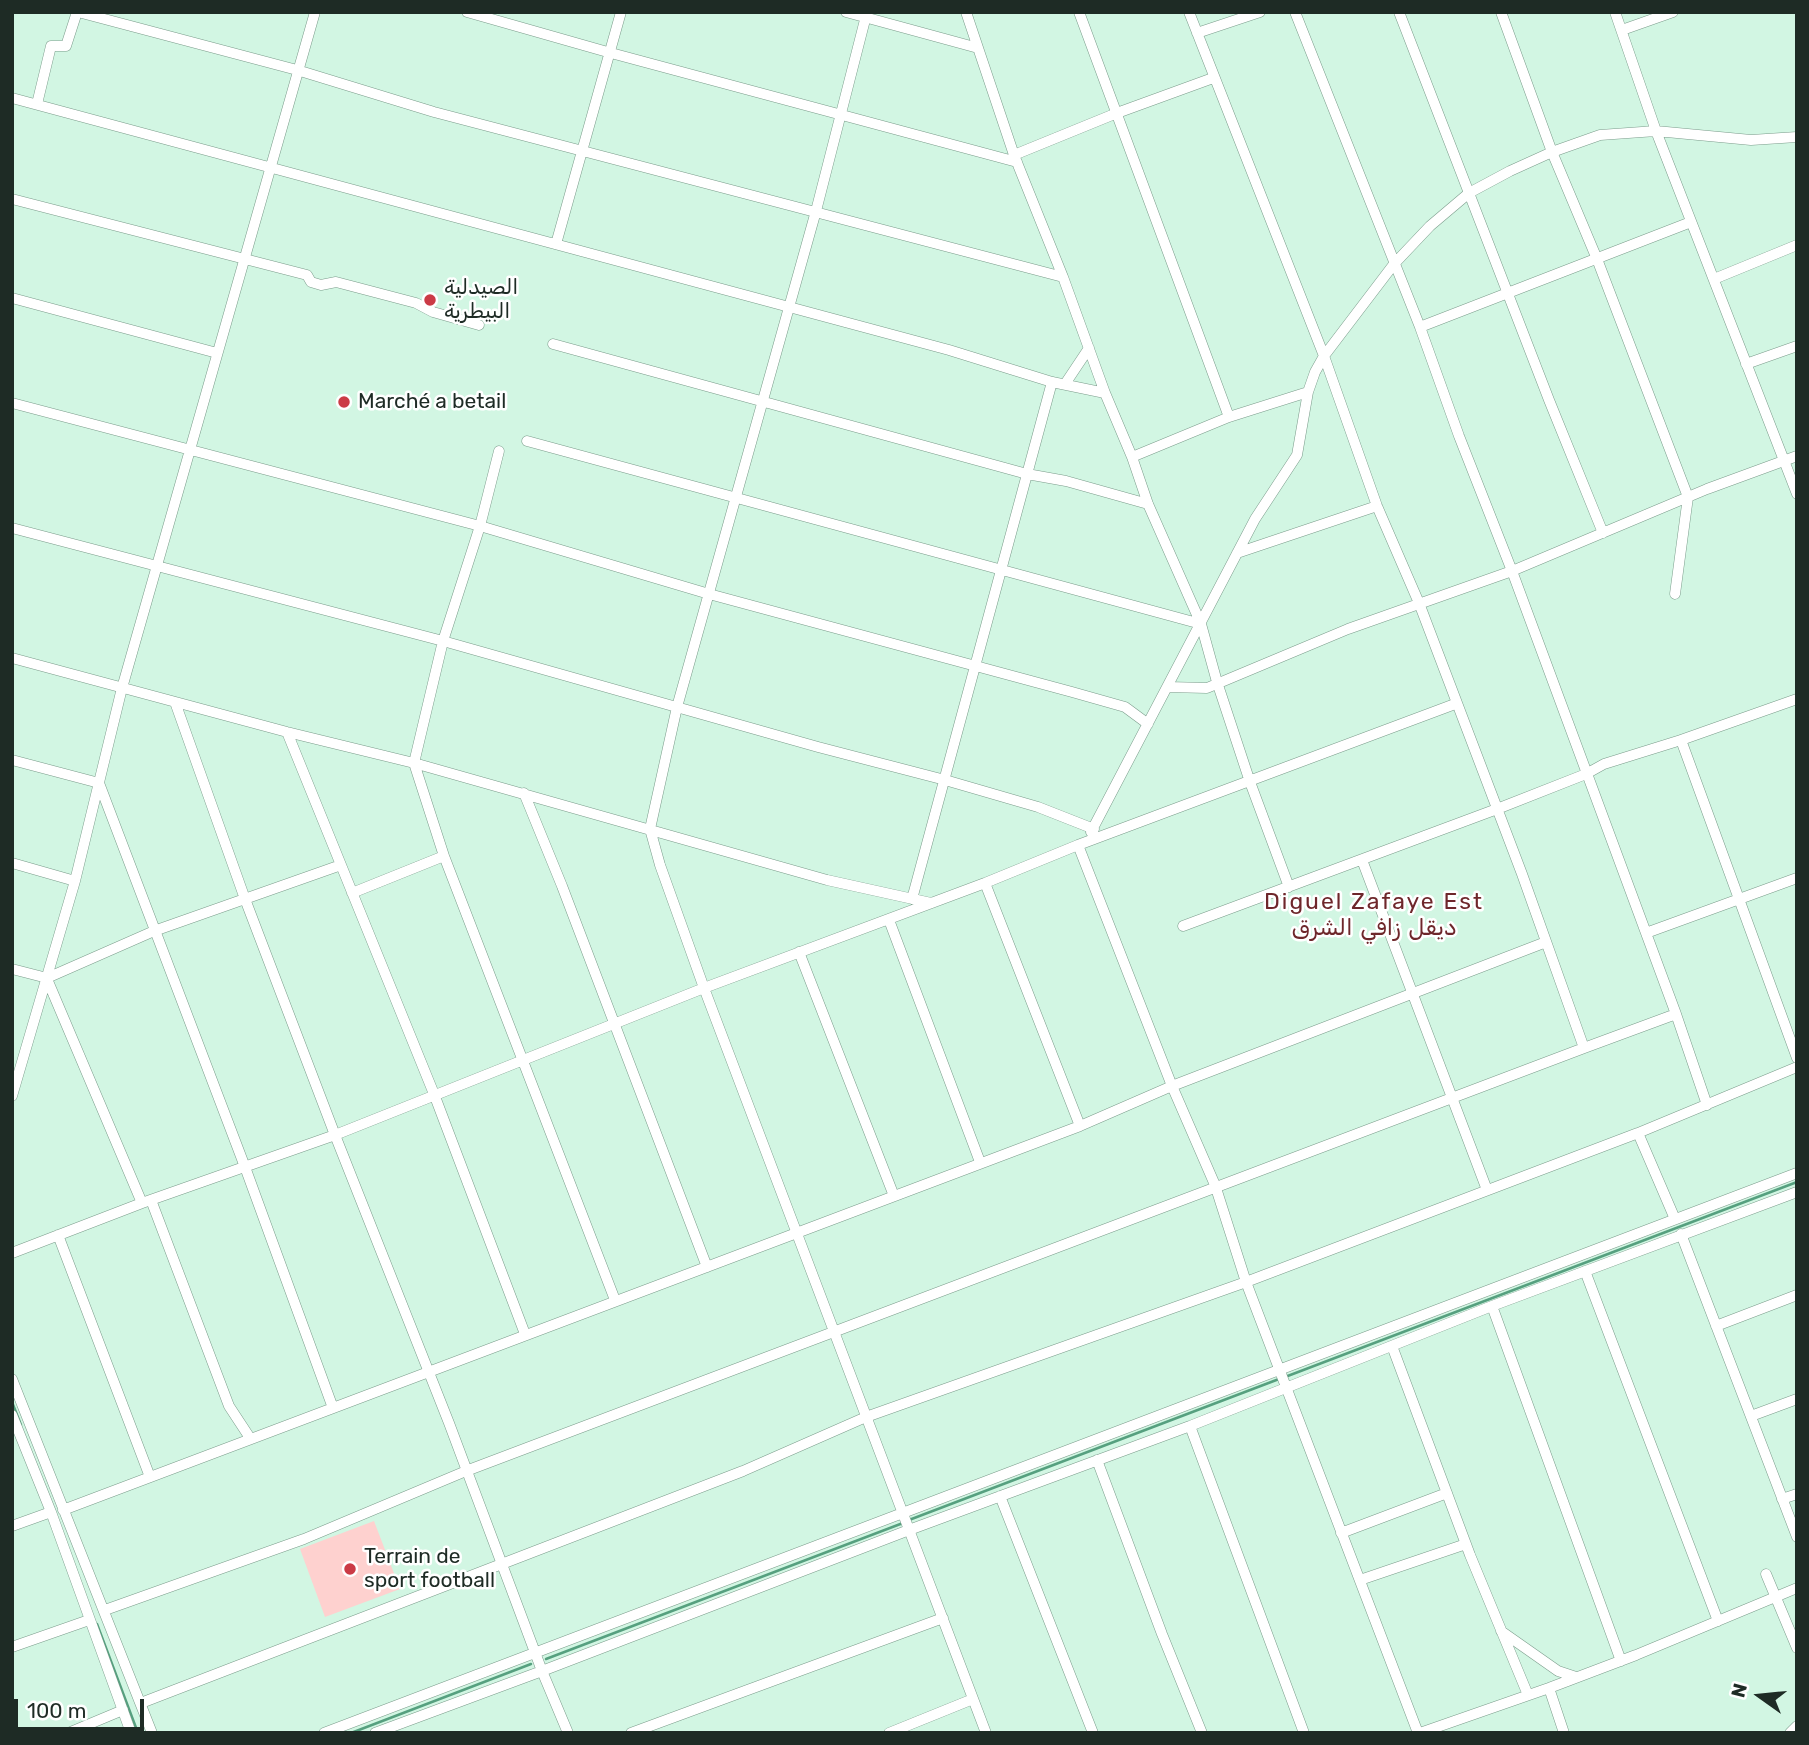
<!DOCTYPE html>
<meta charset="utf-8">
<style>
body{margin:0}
#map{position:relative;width:1809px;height:1745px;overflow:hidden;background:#d2f6e3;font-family:Rubik,sans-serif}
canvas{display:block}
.frame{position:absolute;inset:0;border:14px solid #1e2b25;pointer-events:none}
.north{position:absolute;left:1725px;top:1661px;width:70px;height:70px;-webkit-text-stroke:5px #fff;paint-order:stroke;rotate:285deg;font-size:19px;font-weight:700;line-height:28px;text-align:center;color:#1e2b25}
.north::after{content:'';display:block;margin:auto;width:24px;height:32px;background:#1e2b25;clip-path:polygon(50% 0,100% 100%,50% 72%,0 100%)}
.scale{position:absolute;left:14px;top:1699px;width:130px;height:32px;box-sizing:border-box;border:4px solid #1e2b25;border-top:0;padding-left:9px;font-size:21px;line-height:24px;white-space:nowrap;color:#1e2b25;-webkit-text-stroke:5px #fff;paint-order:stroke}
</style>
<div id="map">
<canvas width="1809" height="1745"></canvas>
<div class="frame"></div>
<div class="north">N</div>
<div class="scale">100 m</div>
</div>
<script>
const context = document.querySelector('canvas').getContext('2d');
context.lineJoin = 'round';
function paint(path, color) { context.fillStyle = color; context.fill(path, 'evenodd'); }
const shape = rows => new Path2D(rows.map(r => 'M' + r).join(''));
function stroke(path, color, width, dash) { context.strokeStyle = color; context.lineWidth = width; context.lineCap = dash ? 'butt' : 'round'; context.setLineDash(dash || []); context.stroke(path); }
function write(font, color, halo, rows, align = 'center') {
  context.font = font + ' Rubik,Vazirmatn,sans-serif'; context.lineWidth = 5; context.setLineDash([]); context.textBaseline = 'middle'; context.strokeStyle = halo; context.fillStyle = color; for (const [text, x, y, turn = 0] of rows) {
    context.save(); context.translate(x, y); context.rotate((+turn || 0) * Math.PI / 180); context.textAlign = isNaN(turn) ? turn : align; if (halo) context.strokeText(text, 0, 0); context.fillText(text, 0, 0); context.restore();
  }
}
paint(shape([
 [374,1521,400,1589,325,1617,300,1549]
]), '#fed1cf');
stroke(shape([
 [1285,1377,1797,1182],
 [12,1402,21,1425],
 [909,1520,1279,1379],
 [97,1624,138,1733],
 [546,1659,903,1523],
 [351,1733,531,1664]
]), '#56a07f', 2.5);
const minor = shape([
 [78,12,297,70,434,112,1063,277],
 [467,12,611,53,1017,162],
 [846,12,978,48],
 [867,12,816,211,677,707,650,829,660,865,704,988,986,1733],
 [966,12,1014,155,1063,277,1105,393,1132,457,1148,504,1201,624,1217,682,1250,782,1289,887],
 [1079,12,1229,417],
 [1189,12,1324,356],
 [1295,12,1420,327,1459,436,1512,571,1676,1014,1707,1105],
 [1399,12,1549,400,1603,533],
 [1501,12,1552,152,1597,259,1688,497,1675,594],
 [1615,12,1656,131,1797,494],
 [1622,30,1673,12],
 [1197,33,1260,12],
 [12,98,949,350,1052,382,1105,393],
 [37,104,51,46,66,46,77,12],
 [1014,155,1117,113,1213,78],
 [12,199,307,275,311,282,321,285,336,282,416,303,433,312,479,325],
 [556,244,621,12],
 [1714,279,1797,245],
 [12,298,217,353],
 [1420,327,1691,222],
 [553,344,1027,474,1066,481,1148,504],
 [1324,356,1377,506,1419,603,1522,874,1584,1048,1676,1014],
 [1746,364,1797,346],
 [1065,384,1089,348],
 [12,403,480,526,709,594,1072,692,1125,707,1148,724],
 [527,441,1201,624],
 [499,451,480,526,443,641,414,763,444,856,615,1300],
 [1132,457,1229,417,1308,392],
 [12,528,443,641,818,747,945,780,1038,807,1094,829],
 [1237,553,1377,506],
 [12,658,287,732,414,763,827,880,931,903],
 [1168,687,1207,688,1348,629,1512,571,1707,489,1797,456],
 [175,702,245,899,335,1135,449,1423,542,1671,568,1733],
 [287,732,434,1094,525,1334],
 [1681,740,1797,1058],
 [12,760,99,783,245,1167,333,1408],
 [524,793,562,886,707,1267],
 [1091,832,1255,519,1297,455,1308,392,1315,372,1324,356,1394,264,1430,226,1469,193,1510,171,1552,152,1600,135,1656,131,1751,140,1797,137],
 [1078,845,1172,1086,1215,1185,1246,1282,1418,1733],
 [1362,860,1487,1190],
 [12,863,75,881],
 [985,883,1080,1126],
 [352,893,444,856],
 [912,899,1052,382],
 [889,920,980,1162],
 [1183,926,1497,809,1586,774,1604,764,1681,740,1797,699],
 [1646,933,1797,878],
 [799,952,894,1196],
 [12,969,47,978,154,931,341,865],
 [47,979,142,1203],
 [12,1096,75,881,122,688,315,12],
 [1638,1133,1675,1219],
 [151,1200,229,1406,250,1438],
 [1681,1234,1797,1537],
 [58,1235,150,1477],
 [12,1253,142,1203,335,1135,704,988,985,883,1078,845,1455,704],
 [1585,1271,1718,1621],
 [1492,1306,1621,1661],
 [1716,1326,1797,1295],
 [1392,1346,1470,1555,1528,1695],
 [12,1379,152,1733],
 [12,1415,51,1512,131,1733],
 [1751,1416,1797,1399],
 [1190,1426,1304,1733],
 [1097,1460,1162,1634,1202,1733],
 [1000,1496,1093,1733],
 [1782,1499,1797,1494],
 [63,1510,1080,1126,1172,1086,1546,942],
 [12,1526,51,1512],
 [1341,1533,1447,1493],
 [1766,1574,1797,1648],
 [1360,1580,1466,1544],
 [105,1610,304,1539,466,1471,1584,1048],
 [1501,1631,1558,1671,1576,1677],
 [12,1647,89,1620],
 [1549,1688,1564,1733],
 [141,1703,743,1471,866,1417,1246,1282,1638,1133,1797,1067],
 [68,1733,123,1710],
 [324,1733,1797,1173],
 [375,1733,542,1671,909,1530,1190,1426,1492,1306,1797,1192],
 [631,1733,943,1618],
 [889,1733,973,1699],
 [1420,1733,1549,1688,1636,1655,1797,1588],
 [1790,1733,1797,1726]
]);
stroke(minor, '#7b9c8b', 11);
stroke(minor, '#fff', 10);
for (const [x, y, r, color] of [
 [430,300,7,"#cb3b46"],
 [344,402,7,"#cb3b46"],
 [350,1569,7,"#cb3b46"]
]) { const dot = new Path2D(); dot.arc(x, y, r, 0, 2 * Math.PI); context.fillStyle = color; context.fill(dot); stroke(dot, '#fff', 2.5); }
write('21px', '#1e2b25', '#fff', [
 ["الصيدلية",444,288],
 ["البيطرية",444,312],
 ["Marché a betail",358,402],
 ["Terrain de",364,1557],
 ["sport football",364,1581]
], 'left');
context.letterSpacing = '2px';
write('23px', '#6e272b', '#fff', [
 ["Diguel Zafaye Est",1374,902],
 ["ديقل زافي الشرق",1374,928]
]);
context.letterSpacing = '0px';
</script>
